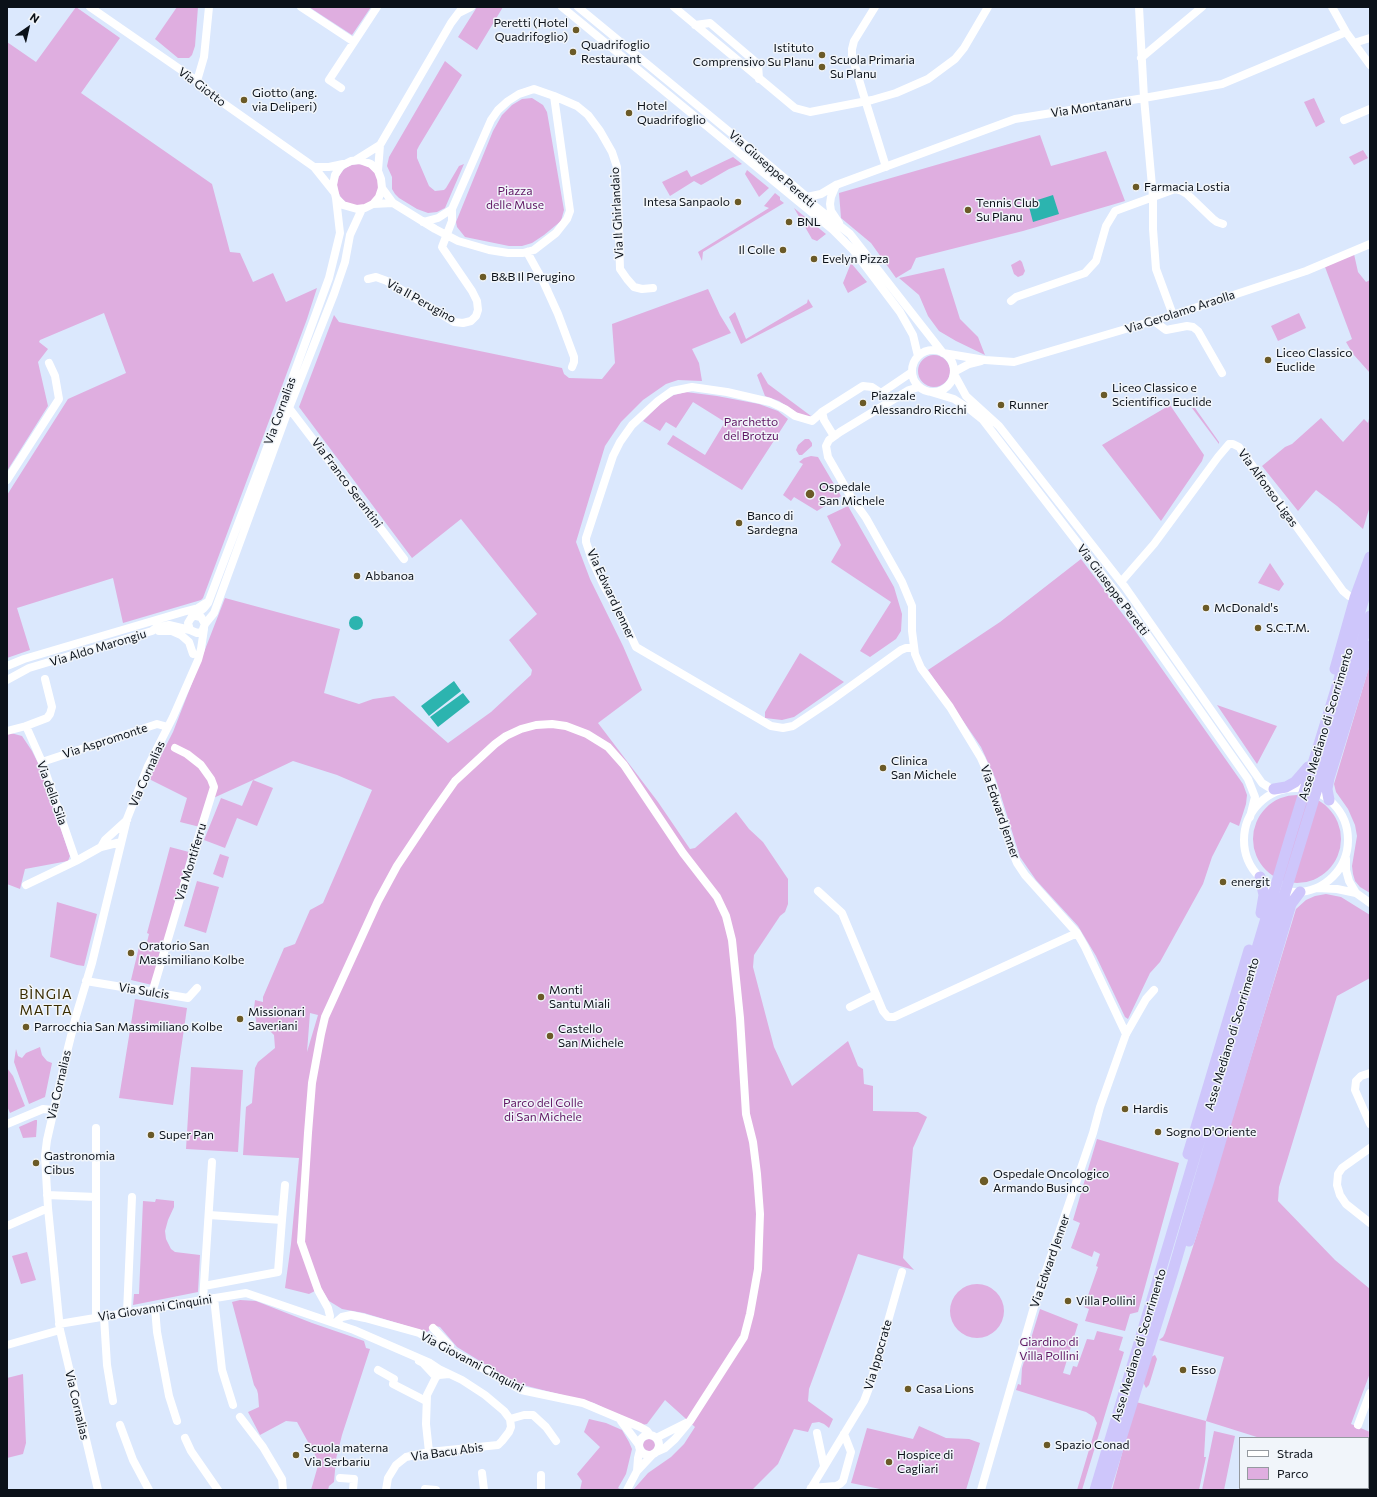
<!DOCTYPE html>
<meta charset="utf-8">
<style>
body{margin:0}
#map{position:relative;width:1377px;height:1497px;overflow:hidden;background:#dbe8fd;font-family:Commissioner,sans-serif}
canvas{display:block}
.frame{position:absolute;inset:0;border:8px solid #0b1119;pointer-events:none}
.legend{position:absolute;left:1239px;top:1437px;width:130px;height:52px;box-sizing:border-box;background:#f1f5fa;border:1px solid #959aa0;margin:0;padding:5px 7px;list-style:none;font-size:12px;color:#0b1119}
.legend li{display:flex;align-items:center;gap:8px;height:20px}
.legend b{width:20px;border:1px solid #959aa0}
.north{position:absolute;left:8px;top:8px;width:40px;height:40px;-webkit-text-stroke:3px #f1f5fa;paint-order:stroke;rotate:34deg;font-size:11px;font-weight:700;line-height:16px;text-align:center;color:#0b1119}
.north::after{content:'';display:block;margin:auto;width:14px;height:18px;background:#0b1119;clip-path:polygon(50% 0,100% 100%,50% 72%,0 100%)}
</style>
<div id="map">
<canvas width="1377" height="1497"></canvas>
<div class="frame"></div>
<ul class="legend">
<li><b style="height:5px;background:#fff"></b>Strada</li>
<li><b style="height:11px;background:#dfaee0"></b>Parco</li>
</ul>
<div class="north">N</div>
</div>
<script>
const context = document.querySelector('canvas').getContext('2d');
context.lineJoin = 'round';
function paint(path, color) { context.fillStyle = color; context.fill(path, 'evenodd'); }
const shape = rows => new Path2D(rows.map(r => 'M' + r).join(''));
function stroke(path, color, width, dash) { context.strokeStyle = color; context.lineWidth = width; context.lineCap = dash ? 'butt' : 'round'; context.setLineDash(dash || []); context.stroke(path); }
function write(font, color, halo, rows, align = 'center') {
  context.font = font + ' Commissioner,sans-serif'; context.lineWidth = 3; context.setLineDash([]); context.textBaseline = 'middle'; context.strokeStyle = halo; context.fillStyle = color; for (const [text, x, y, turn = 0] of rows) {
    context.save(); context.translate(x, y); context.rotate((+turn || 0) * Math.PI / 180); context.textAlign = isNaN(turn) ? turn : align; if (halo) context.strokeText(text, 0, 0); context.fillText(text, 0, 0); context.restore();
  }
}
paint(shape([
 [76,7,120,38,81,93,212,184,230,252,240,253,253,282,273,273,286,302,317,288,307,319,203,598,201,600,123,623,113,578,17,608,30,650,7,658,7,495,68,399,126,373,104,313,40,340,39,342,48,349,38,362,48,406,7,471,7,42,36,62],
 [177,7,198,7,195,46,192,55,189,58,178,58,155,39],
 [309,7,371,7,352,35],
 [477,7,503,7,477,50,458,37],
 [445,61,462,75,419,146,417,150,417,158,429,186,435,191,444,190,446,188,459,166,464,164,445,208,437,212,428,213,417,209,399,198,395,194,392,189,392,177,387,166,389,157],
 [532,98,543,105,547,112,564,210,561,221,544,235,532,243,522,246,509,246,465,237,457,227,456,222,493,131,502,115,512,105,522,99],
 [1314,98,1325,122,1316,127,1304,102],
 [1040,135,1051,166,1106,151,1125,201,1023,231,916,258,911,269,896,278,871,243,841,218,839,193],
 [1363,150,1368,158,1354,165,1349,157],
 [733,157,742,164,729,169,703,184,701,185,694,181,670,196,662,182,687,170,691,177],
 '337 185a21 21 0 1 1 42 0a21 21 0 1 1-42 0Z',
 [747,170,769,188,759,197,745,174],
 [775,193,780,197,780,200,784,203,703,252,702,261,698,252,769,208,764,206],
 [794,208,826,234,817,241,812,239],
 [1354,254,1358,272,1366,282,1370,280,1370,373,1353,354,1346,342,1352,339,1325,267],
 [1020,260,1022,262,1025,271,1023,275,1018,277,1014,274,1011,265],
 [851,263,867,282,848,293,843,283],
 [944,268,960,319,978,337,985,355,956,341,939,331,928,316,919,295,899,278],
 [708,289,720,315,731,333,692,349,699,363,702,381,678,380,666,384,643,400,621,422,605,446,576,542,590,579,623,646,642,690,598,723,658,802,690,849,695,848,736,812,749,829,763,842,788,879,788,904,785,912,780,916,754,955,753,967,774,1047,792,1086,848,1041,858,1066,863,1069,864,1084,873,1086,873,1111,918,1112,927,1117,913,1148,903,1258,914,1270,858,1254,844,1294,809,1389,808,1401,833,1419,829,1428,824,1424,819,1422,812,1423,808,1432,794,1429,778,1464,752,1490,633,1490,648,1473,671,1457,684,1444,695,1427,665,1400,647,1424,642,1425,634,1423,594,1403,519,1384,509,1379,457,1347,440,1327,436,1326,427,1332,364,1313,342,1309,329,1301,321,1288,309,1294,285,1288,291,1244,299,1158,243,1155,246,1107,252,1103,255,1068,258,1062,275,1048,274,1035,268,1029,257,1026,254,1009,255,1000,263,1002,263,997,284,948,295,944,310,910,323,903,372,790,337,775,293,761,253,780,273,788,257,826,237,818,225,848,204,840,221,798,242,806,253,780,209,800,200,827,180,822,187,798,149,779,173,732,225,598,340,629,324,693,359,704,373,699,394,696,448,743,491,712,531,675,532,670,509,640,537,614,461,519,412,558,299,407,334,315,339,322,562,368,564,374,569,378,602,379,615,363,612,324],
 [310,1013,318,1015,307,1052],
 [808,299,813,307,741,344,729,317,735,312,746,339,807,303],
 [1299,313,1306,328,1278,341,1271,326],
 '918 371a16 16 0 1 1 32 0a16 16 0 1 1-32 0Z',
 [761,372,768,384,811,416,807,417,802,416,779,401,765,396,757,375],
 [686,392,717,396,759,404,778,411,788,419,742,490,667,444,673,435,705,455,725,422,693,402,676,428,666,422,660,431,643,421,662,402,674,395],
 [1170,405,1204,455,1202,461,1161,521,1102,445],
 [1192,408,1195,408,1219,442,1219,444],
 [1370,414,1370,506,1363,529,1337,506,1316,490,1298,511,1262,466,1285,447,1292,444,1321,418,1343,442,1364,419,1368,423],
 [805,439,809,439,812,443,812,446,802,455,799,455,796,450,798,445],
 [811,456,818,457,841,496,817,511,794,497,791,501,783,495,803,464,799,462,804,458],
 [848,506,894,587,902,614,901,631,896,639,870,657,860,651,891,602,831,562,841,545,827,516],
 [1081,559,1131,625,1243,784,1247,795,1246,804,1239,826,1230,822,1212,857,1203,884,1160,962,1150,973,1128,1019,1125,1017,1096,956,1078,926,1036,880,1020,857,996,780,981,747,928,670,1000,622],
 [1270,563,1284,584,1279,591,1258,583],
 [800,653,844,682,794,717,782,720,765,718,765,712],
 [1370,664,1370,893,1360,887,1355,881,1353,874,1352,866,1357,836,1355,825,1348,809,1336,792,1334,784],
 [1217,705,1277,726,1257,764],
 [7,732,22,736,32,751,40,767,70,856,68,861,25,869,20,889,7,884],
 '1253 839a44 44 0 1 1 88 0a44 44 0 1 1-88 0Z',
 [170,847,189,852,162,951,146,946,149,934,147,933],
 [220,854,229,857,223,878,213,874],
 [197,881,219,887,206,933,184,926],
 [1326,894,1341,897,1370,915,1370,978,1337,996,1279,1187,1278,1201,1335,1260,1370,1289,1370,1373,1351,1424,1370,1432,1370,1490,1331,1490,1332,1488,1368,1488,1368,1438,1260,1438,1206,1421,1204,1457,1206,1457,1199,1490,1112,1490,1136,1402,1206,1421,1224,1357,1159,1340,1163,1337,1165,1333,1199,1228,1296,909,1306,900,1315,896],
 [57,902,97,914,84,966,77,965,50,957],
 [139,947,160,952,152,985,131,980],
 [135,999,187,1008,173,1105,119,1098],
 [40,1047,42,1055,47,1061,52,1063,45,1097,29,1104,14,1062,16,1049,18,1056,22,1058,26,1053],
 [191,1067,243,1070,238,1152,186,1149],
 [7,1068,13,1076,25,1106,10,1113,7,1106],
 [35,1120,37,1120,37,1123,36,1137,23,1138,19,1127],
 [1097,1139,1179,1163,1138,1312,1130,1314,1125,1331,1085,1321,1089,1309,1084,1307,1098,1267,1096,1266,1100,1254,1094,1251,1092,1257,1071,1248,1080,1223,1073,1220],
 [156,1199,174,1201,174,1207,168,1220,165,1231,166,1239,171,1249,175,1252,200,1255,198,1292,133,1305,134,1294,139,1294,143,1201,155,1202],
 [27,1252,36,1280,21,1284,12,1256],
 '950 1311a27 27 0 1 1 54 0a27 27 0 1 1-54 0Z',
 [240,1300,256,1301,312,1323,347,1335,364,1341,366,1348,370,1349,342,1435,336,1459,334,1482,329,1486,328,1490,311,1490,319,1462,297,1422,286,1421,260,1435,248,1412,259,1407,258,1394,257,1390,254,1385,232,1302],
 [1040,1309,1078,1324,1063,1373,1070,1375,1073,1366,1077,1367,1087,1339,1094,1340,1097,1331,1123,1337,1119,1350,1124,1352,1082,1490,1077,1490,1097,1423,1094,1417,1086,1412,1016,1390,1018,1384,1021,1385,1022,1368],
 [1155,1355,1157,1359,1149,1385,1146,1388,1143,1382,1151,1357],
 [23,1374,26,1443,23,1454,7,1458,7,1378],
 [589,1419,606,1423,622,1430,629,1442,632,1449,626,1474,618,1488,622,1490,580,1490,582,1481,577,1474,600,1447,584,1432],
 [919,1426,946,1438,969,1439,980,1443,966,1490,885,1490,851,1483,867,1428,913,1439],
 [1214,1431,1235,1436,1224,1490,1202,1490],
 '643 1445a6 6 0 1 1 12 0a6 6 0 1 1-12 0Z'
]), '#dfaee0');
paint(shape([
 [1053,195,1059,214,1033,222,1028,203],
 '349 623a7 7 0 1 1 14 0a7 7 0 1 1-14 0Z',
 [454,681,461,691,429,716,421,706],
 [463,693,470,702,438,727,430,717]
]), '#2cb4af');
stroke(shape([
 [90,7,197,81,216,98,314,167,334,192],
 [301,7,354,42],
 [562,7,833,230,854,251,900,312,913,335,918,356],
 [578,7,737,138,807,197,811,203,850,234,943,353,985,360,1014,362,1173,315,1306,271,1370,244],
 [674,7,795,108,810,112,872,100,896,93,928,79,955,59,964,48,988,7],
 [875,7,854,41,852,49,852,56,863,93,886,167],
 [1139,7,1144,98,1153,197,1153,229,1156,269,1173,315],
 [1332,7,1346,32,1370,65],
 [459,13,471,7],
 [695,25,710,23,758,64,759,79],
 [1354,43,1370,38],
 [1141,58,1202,7],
 [197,81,204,57,209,7],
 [341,88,329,80,377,7],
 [1344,120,1370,109],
 [356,160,380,145,451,23,463,7],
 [314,167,329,167,343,164],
 [378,171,380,145],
 [836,185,831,197,830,204,831,211,839,223],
 [382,188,393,203,435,229,458,241,489,250,508,253,523,253,534,250,556,233,567,219,570,211,554,96],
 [807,197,821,194,836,185,1015,119,1144,98,1222,84,1346,32],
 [373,204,379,197,382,188,381,179,378,171,371,164,360,160,351,161,341,166,335,175,333,185,336,198,343,205,357,209,365,208,373,204,393,203],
 [423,222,438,218,452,209],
 [527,252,543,281,558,314,574,357,574,362,572,367],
 [368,279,376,277,387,281,454,322,463,323,471,321,476,316,478,310,477,301,472,291,442,247,452,221,452,209,491,120,498,110,508,101,519,94,534,89,554,96,577,106,588,115,600,131,612,152,617,167,620,269,627,279,634,287,642,289,653,288],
 [1011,301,1016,297,1085,273,1096,261,1106,226,1115,211,1175,189,1182,191,1187,194,1213,219,1217,222,1223,224],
 [1154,321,1166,330,1187,326,1193,327,1198,331,1222,373],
 '912 371a21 21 0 1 1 42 0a21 21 0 1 1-42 0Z',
 [912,372,881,393,872,387,863,386,822,412,812,421,795,416,785,409,770,402,727,392,692,387,672,391,658,401,632,425,620,442,613,456,586,538,586,542,592,560,604,586,623,619,636,647,771,726,783,728,793,726,829,702,901,650,906,648,913,648],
 [954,372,969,364,981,361],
 [954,374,966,396,999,426,1125,587,1262,783,1270,788,1279,790],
 [919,387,909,390,840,432,829,440,826,446,828,457,851,497,866,518,902,582,912,606,912,631,915,654,921,668,950,707,981,758,990,778,1012,851,1017,863,1025,875,1077,933,1085,947,1126,1034],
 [931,392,954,399,968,408,983,420,1134,616,1248,779,1255,797,1250,817],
 [289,408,404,559],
 [822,412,824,420,832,433,836,435],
 [7,480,59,399,55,376,49,363],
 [1121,582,1154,544,1218,457,1229,444,1233,444,1239,447,1343,591,1349,596,1355,598],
 [196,616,201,617,205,624,202,632,197,633,190,630,188,623,191,618,204,608,208,603,262,461,329,278,340,233,336,198],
 [205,624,214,613,289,408,334,294,345,262,350,235,362,209],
 [159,631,172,631,181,635,189,642,193,654],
 [7,666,24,659,183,612,198,608,206,603],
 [7,680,29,668,152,631,156,628,169,625,190,630],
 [26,726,42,762,76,861],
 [7,731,26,726,47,718,50,714,52,707,45,679],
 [42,762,157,724,168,727],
 '1244 840a52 52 0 1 1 104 0a52 52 0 1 1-104 0Z',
 [101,847,105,840,127,820],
 [1346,859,1346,870,1349,881,1356,893],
 [26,885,76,861,101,847,121,842],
 [1317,888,1337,889,1356,893,1370,903],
 [818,891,842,913,883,1011,888,1017,894,1017,1077,933],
 [86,981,188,998,197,988],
 [152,993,195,848,214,787,211,779,201,765,187,754,175,748],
 [850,1007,876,994],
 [1370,1073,1361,1076,1356,1081,1355,1090,1370,1124],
 [7,1124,43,1109,53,1110],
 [1370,1148,1342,1168,1338,1174,1337,1185,1340,1195,1346,1204,1370,1223],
 [47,1195,96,1197],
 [282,1220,285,1185],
 [7,1226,48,1208],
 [204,1286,278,1272,282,1220,209,1215],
 [214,1298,222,1370,233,1405],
 [203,1300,212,1162],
 [155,1308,157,1332,169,1396,177,1421],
 [127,1313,132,1197],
 [104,1317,107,1365,113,1401],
 [96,1318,96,1128],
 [329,1321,330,1316,328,1308,318,1290,301,1242,308,1133,312,1083,321,1034,325,1017,378,901,397,866,431,815,455,781,495,744,506,736,521,729,536,725,552,724,566,726,587,734,608,747,624,765,683,853,717,897,726,916,732,940,740,1018,746,1114,753,1142,757,1174,760,1214,758,1269,750,1314,744,1337,690,1421,675,1439,665,1448,656,1452],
 [335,1323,342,1317,351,1315,365,1318,419,1333,441,1345,521,1390,583,1403,640,1427,647,1431,650,1435],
 [59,1324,203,1300,246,1293,354,1330,430,1363,439,1369,462,1380,485,1395,504,1411,510,1419,511,1427,509,1432,502,1441,498,1445,429,1452,406,1457,396,1465,388,1478,386,1490],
 [433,1328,450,1346],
 [7,1345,60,1330],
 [419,1361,423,1363,436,1377],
 [378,1370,394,1379,393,1384,426,1401],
 [240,1417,263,1447,282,1479,283,1490],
 [510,1419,524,1415,533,1415,546,1427,556,1441],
 [621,1421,639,1445],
 [120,1425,133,1460,149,1490],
 [1358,1425,1370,1393],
 [817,1433,824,1466],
 '639 1445a10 10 0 1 1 20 0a10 10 0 1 1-20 0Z',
 [185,1438,191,1451,218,1490],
 [656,1438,686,1423],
 [429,1452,426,1424,427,1395,436,1377,439,1375,449,1374],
 [637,1471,638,1458,640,1450],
 [482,1473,484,1490],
 [340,1478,354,1479,353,1490],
 [811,1488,836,1486,840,1484,843,1481,851,1452,844,1434],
 [425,1489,436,1490],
 [98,1490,60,1330,48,1208,45,1156,47,1140,68,1048,76,1016,92,963,127,819,148,766,173,717,198,660,201,649,204,629],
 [541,1490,541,1475],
 [627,1490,637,1471,653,1454],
 [810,1490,864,1401,869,1388,902,1272],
 [981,1490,1036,1300,1093,1133,1100,1107,1126,1034,1146,999,1154,990]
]), '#fff', 8);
stroke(shape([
 [1335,669,1355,598,1370,557],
 [1274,789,1286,787,1295,782,1308,767],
 [1329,800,1327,789,1329,778,1370,646],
 [1260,877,1264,895,1261,913],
 [1188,1154,1249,950],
 [1189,1241,1209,1180,1291,904,1300,892],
 [1095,1490,1290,838,1370,579],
 [1105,1490,1173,1271,1247,1017,1370,616]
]), '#cec6fb', 11);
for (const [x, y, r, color] of [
 [576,30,4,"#6b5a27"],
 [573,52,4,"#6b5a27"],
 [822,55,4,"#6b5a27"],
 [822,67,4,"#6b5a27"],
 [244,100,4,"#6b5a27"],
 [629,113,4,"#6b5a27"],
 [1136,187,4,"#6b5a27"],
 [738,202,4,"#6b5a27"],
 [968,210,4,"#6b5a27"],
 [789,222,4,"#6b5a27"],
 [783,250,4,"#6b5a27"],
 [814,259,4,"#6b5a27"],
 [483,277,4,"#6b5a27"],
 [1268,360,4,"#6b5a27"],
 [1104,395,4,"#6b5a27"],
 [863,403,4,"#6b5a27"],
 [1001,405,4,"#6b5a27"],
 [810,494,5,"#6b5a27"],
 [739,523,4,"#6b5a27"],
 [357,576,4,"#6b5a27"],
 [1206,608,4,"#6b5a27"],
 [1258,628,4,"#6b5a27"],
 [883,768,4,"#6b5a27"],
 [1223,882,4,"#6b5a27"],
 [131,953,4,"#6b5a27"],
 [541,997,4,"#6b5a27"],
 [240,1019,4,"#6b5a27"],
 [26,1027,4,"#6b5a27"],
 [550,1036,4,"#6b5a27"],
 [1125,1109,4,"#6b5a27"],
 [1158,1132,4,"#6b5a27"],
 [151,1135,4,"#6b5a27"],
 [36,1163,4,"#6b5a27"],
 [984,1181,5,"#6b5a27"],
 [1068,1301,4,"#6b5a27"],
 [1183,1370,4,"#6b5a27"],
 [908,1389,4,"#6b5a27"],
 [1047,1445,4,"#6b5a27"],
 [296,1455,4,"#6b5a27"],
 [889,1462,4,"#6b5a27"]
]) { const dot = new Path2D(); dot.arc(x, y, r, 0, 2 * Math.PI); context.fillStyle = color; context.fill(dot); stroke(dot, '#f1f5fa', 1.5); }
write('12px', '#0b1119', '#f1f5fa', [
 ["Peretti (Hotel",568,23,"right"],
 ["Quadrifoglio)",568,37,"right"],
 ["Quadrifoglio",581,45],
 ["Restaurant",581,59],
 ["Istituto",814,48,"right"],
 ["Comprensivo Su Planu",814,62,"right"],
 ["Scuola Primaria",830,60],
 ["Su Planu",830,74],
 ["Giotto (ang.",252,93],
 ["via Deliperi)",252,107],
 ["Hotel",637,106],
 ["Quadrifoglio",637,120],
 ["Farmacia Lostia",1144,187],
 ["Intesa Sanpaolo",730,202,"right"],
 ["Tennis Club",976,203],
 ["Su Planu",976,217],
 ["BNL",797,222],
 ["Il Colle",775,250,"right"],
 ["Evelyn Pizza",822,259],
 ["B&B Il Perugino",491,277],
 ["Liceo Classico",1276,353],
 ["Euclide",1276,367],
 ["Liceo Classico e",1112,388],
 ["Scientifico Euclide",1112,402],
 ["Piazzale",871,396],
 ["Alessandro Ricchi",871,410],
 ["Runner",1009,405],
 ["Ospedale",819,487],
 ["San Michele",819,501],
 ["Banco di",747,516],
 ["Sardegna",747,530],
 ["Abbanoa",365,576],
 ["McDonald's",1214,608],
 ["S.C.T.M.",1266,628],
 ["Clinica",891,761],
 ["San Michele",891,775],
 ["energit",1231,882],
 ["Oratorio San",139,946],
 ["Massimiliano Kolbe",139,960],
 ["Monti",549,990],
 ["Santu Miali",549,1004],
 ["Missionari",248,1012],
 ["Saveriani",248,1026],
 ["Parrocchia San Massimiliano Kolbe",34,1027],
 ["Castello",558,1029],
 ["San Michele",558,1043],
 ["Hardis",1133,1109],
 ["Sogno D'Oriente",1166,1132],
 ["Super Pan",159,1135],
 ["Gastronomia",44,1156],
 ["Cibus",44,1170],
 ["Ospedale Oncologico",993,1174],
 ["Armando Businco",993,1188],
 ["Villa Pollini",1076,1301],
 ["Esso",1191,1370],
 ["Casa Lions",916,1389],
 ["Spazio Conad",1055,1445],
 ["Scuola materna",304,1448],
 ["Via Serbariu",304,1462],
 ["Hospice di",897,1455],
 ["Cagliari",897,1469]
], 'left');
write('12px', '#0b1119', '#f1f5fa', [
 ["Via Giotto",202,87,37],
 ["Via Montanaru",1091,107,-9],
 ["Via Giuseppe Peretti",772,169,41],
 ["Via Il Ghirlandaio",617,213,-93],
 ["Via Il Perugino",421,301,29],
 ["Via Gerolamo Araolla",1180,312,-18],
 ["Via Cornalias",280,411,-70],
 ["Via Franco Serantini",347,483,53],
 ["Via Alfonso Ligas",1268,488,54],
 ["Via Giuseppe Peretti",1113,590,53],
 ["Via Edward Jenner",611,594,65],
 ["Via Aldo Marongiu",98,648,-17],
 ["Asse Mediano di Scorrimento",1326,724,-73],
 ["Via Aspromonte",105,741,-18],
 ["Via Cornalias",147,774,-66],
 ["Via della Sila",52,793,70],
 ["Via Edward Jenner",1000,812,71],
 ["Via Montiferru",191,862,-73],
 ["Via Sulcis",144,991,9],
 ["Asse Mediano di Scorrimento",1232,1034,-73],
 ["Via Cornalias",59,1085,-77],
 ["Via Edward Jenner",1050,1261,-71],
 ["Via Giovanni Cinquini",155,1308,-9],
 ["Asse Mediano di Scorrimento",1139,1345,-73],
 ["Via Ippocrate",878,1355,-74],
 ["Via Giovanni Cinquini",472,1362,28],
 ["Via Cornalias",77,1405,77],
 ["Via Bacu Abis",447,1452,-8]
]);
write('12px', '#5f1663', '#f1f5fa', [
 ["Piazza",515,191],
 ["delle Muse",515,205],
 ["Parchetto",751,422],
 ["del Brotzu",751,436],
 ["Parco del Colle",543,1103],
 ["di San Michele",543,1117],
 ["Giardino di",1049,1342],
 ["Villa Pollini",1049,1356]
]);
context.letterSpacing = '1px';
write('14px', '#392c01', '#f1f5fa', [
 ["BÌNGIA",46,994],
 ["MATTA",46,1010]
]);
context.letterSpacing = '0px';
</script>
